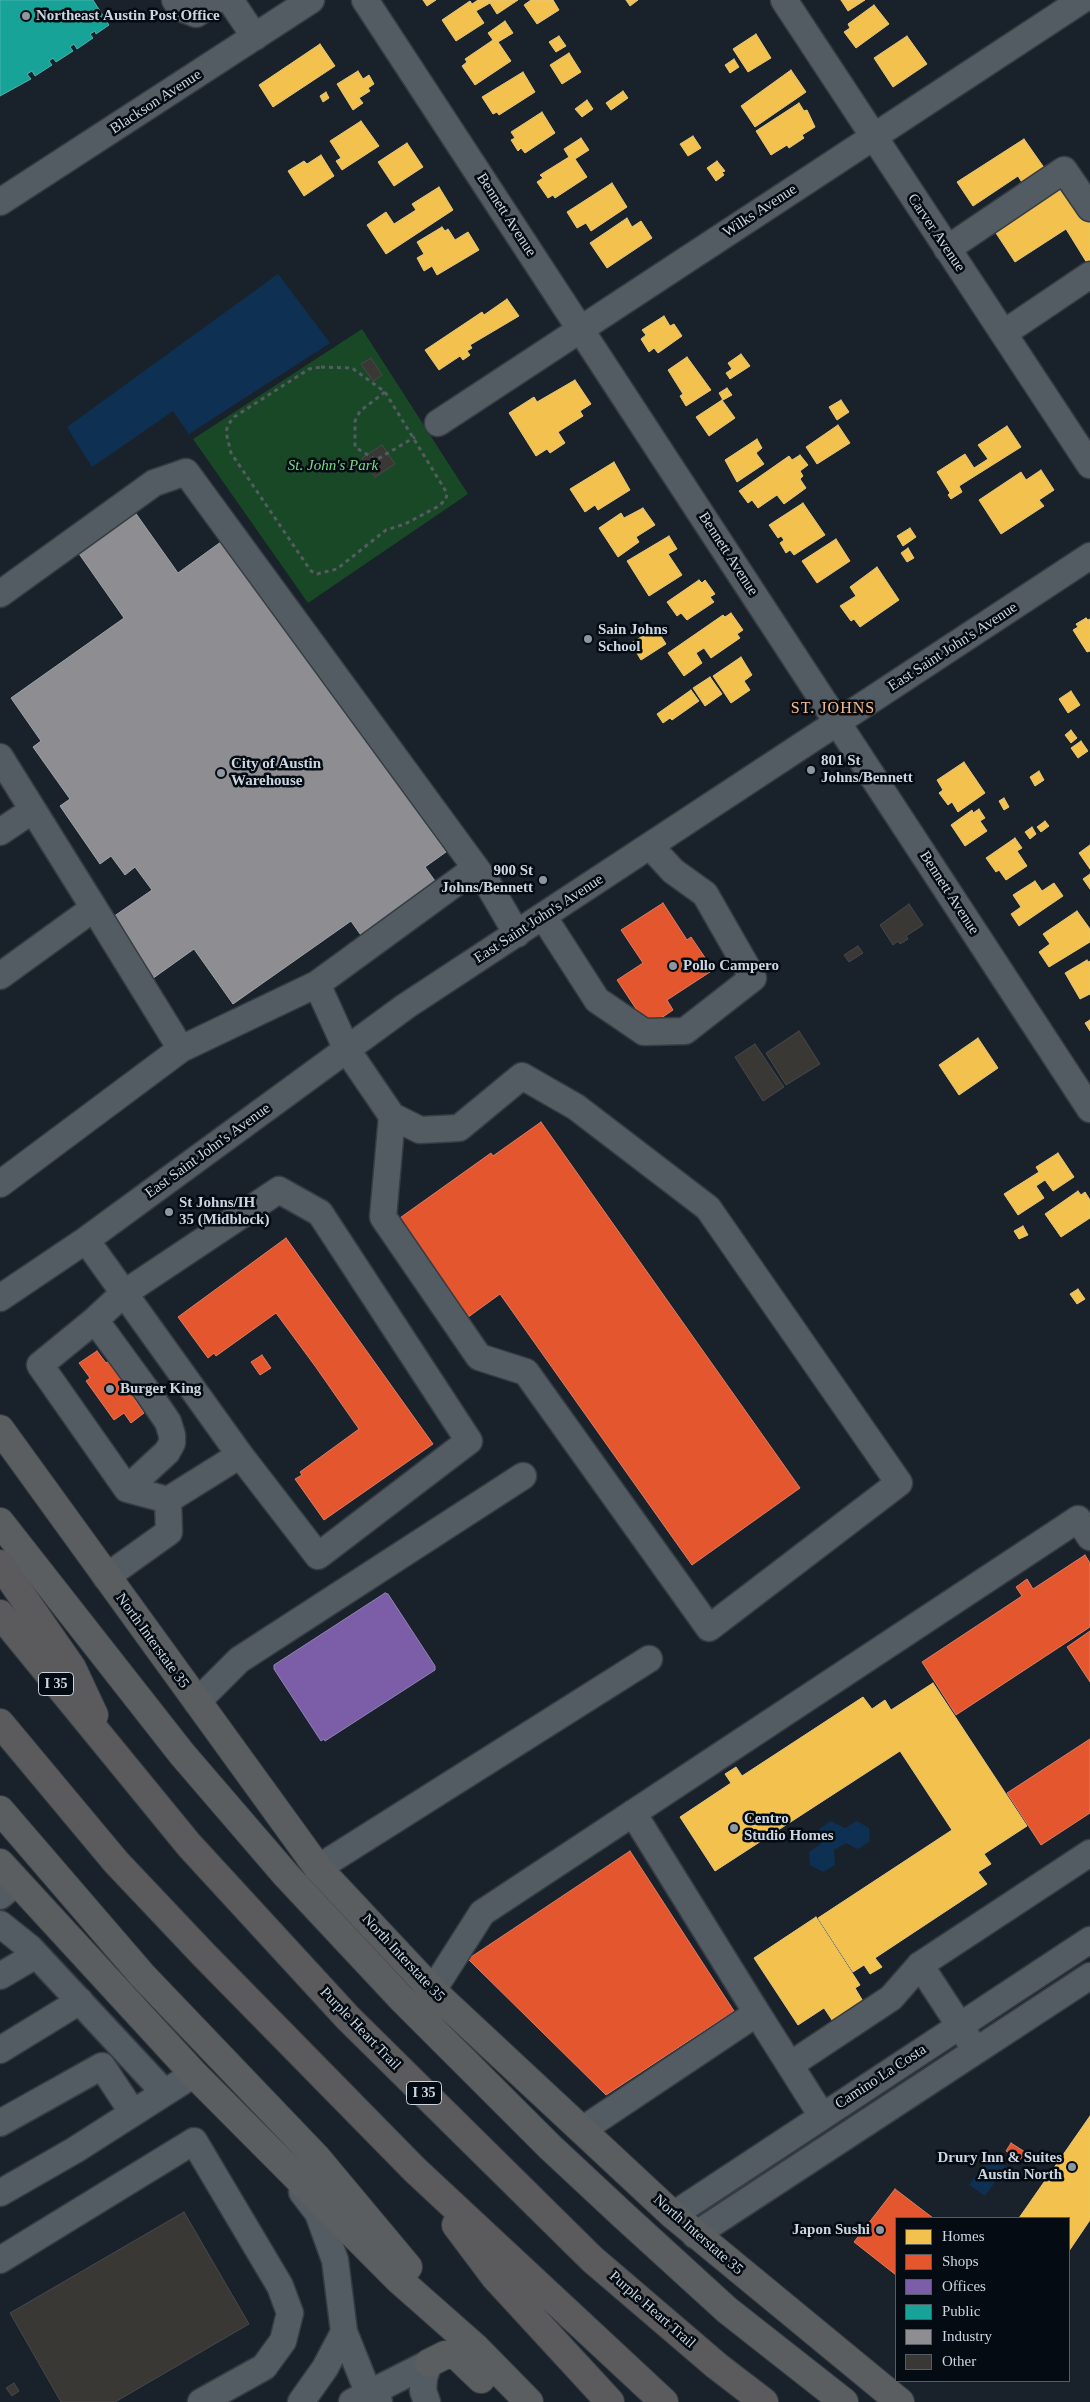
<!DOCTYPE html>
<style>
body{margin:0}
#map{position:relative;width:1090px;height:2402px;overflow:hidden;background:#19222a;font-family:Georgia,serif}
canvas{display:block}
.legend{position:absolute;left:895px;top:2217px;width:175px;height:165px;box-sizing:border-box;background:#050b12;border:1px solid #545c65;margin:0;padding:6px 9px;list-style:none;font-size:15px;color:#cbd6e1}
.legend li{display:flex;align-items:center;gap:10px;height:25px}
.legend b{width:25px;border:1px solid #545c65}
</style>
<div id="map">
<canvas width="1090" height="2402"></canvas>
<ul class="legend">
<li><b style="height:14px;background:#f2c14e"></b>Homes</li>
<li><b style="height:14px;background:#e4572e"></b>Shops</li>
<li><b style="height:14px;background:#7b5ea7"></b>Offices</li>
<li><b style="height:14px;background:#17a398"></b>Public</li>
<li><b style="height:14px;background:#8d8d92"></b>Industry</li>
<li><b style="height:14px;background:#3a3835"></b>Other</li>
</ul>
</div>
<script>
const context = document.querySelector('canvas').getContext('2d');
context.lineJoin = 'round';
function paint(path, color) { context.fillStyle = color; context.fill(path, 'evenodd'); }
const shape = rows => new Path2D(rows.map(r => 'M' + r).join(''));
function stroke(path, color, width, dash) { context.strokeStyle = color; context.lineWidth = width; context.lineCap = dash ? 'butt' : 'round'; context.setLineDash(dash || []); context.stroke(path); }
function write(font, color, halo, rows, align = 'center') {
  context.font = font + ' Georgia,serif'; context.lineWidth = 5; context.setLineDash([]); context.textBaseline = 'middle'; context.strokeStyle = halo; context.fillStyle = color; for (const [text, x, y, turn = 0] of rows) {
    context.save(); context.translate(x, y); context.rotate((+turn || 0) * Math.PI / 180); context.textAlign = isNaN(turn) ? turn : align; if (halo) context.strokeText(text, 0, 0); context.fillText(text, 0, 0); context.restore();
  }
}
paint(shape([
 [362,329,468,494,308,603,193,439]
]), '#194826');
paint(shape([
 [278,274,330,343,189,434,173,411,92,467,67,427],
 [831,1821,845,1828,857,1821,869,1828,870,1841,858,1849,846,1843,834,1850,835,1865,823,1872,810,1865,809,1852,821,1844,819,1829],
 [991,2155,1006,2166,985,2196,969,2185]
]), '#0e3153');
const homes = shape([
 [423,0,436,0,427,6,423,0],
 [478,0,518,0,497,14,490,3,476,11,484,23,456,41,442,20,470,1,472,4,478,0],
 [531,0,553,0,559,10,537,24,524,5,531,0],
 [626,0,638,0,630,6,626,0],
 [841,0,865,0,848,11,841,0],
 [874,5,889,24,856,48,844,32,850,28,848,24,874,5],
 [505,21,513,33,498,42,511,61,475,85,462,66,467,62,465,59,493,40,488,33,505,21],
 [756,34,771,58,748,72,733,49,756,34],
 [559,36,566,46,556,52,549,42,559,36],
 [907,36,927,64,893,87,874,58,907,36],
 [320,44,335,66,273,107,259,85,320,44],
 [569,53,581,72,562,84,550,65,569,53],
 [734,59,739,67,730,73,725,65,734,59],
 [791,70,806,92,755,127,741,106,791,70],
 [358,71,363,79,369,75,374,84,368,88,370,91,359,98,363,103,353,110,337,84,358,71],
 [523,72,535,92,499,115,497,112,493,114,482,97,523,72],
 [623,91,628,98,611,110,606,103,623,91],
 [326,92,329,98,323,102,320,96,326,92],
 [587,100,593,109,582,117,575,109,587,100],
 [799,103,804,111,807,110,815,127,802,135,804,138,789,148,787,145,771,155,756,131,799,103],
 [542,112,555,133,525,153,521,148,518,151,511,140,515,138,511,132,542,112],
 [361,121,379,146,342,170,336,161,341,158,330,141,361,121],
 [693,136,701,148,688,156,680,144,693,136],
 [581,138,589,150,575,159,587,177,555,198,553,195,548,198,537,182,543,178,540,175,569,157,564,149,581,138],
 [1024,139,1045,169,1023,184,1018,176,973,206,957,182,1024,139],
 [407,143,423,167,394,186,378,162,407,143],
 [321,155,334,176,304,196,288,171,304,161,307,164,321,155],
 [717,161,725,171,722,172,724,175,716,181,707,168,717,161],
 [1063,180,1090,222,1090,261,1087,263,1066,229,1015,262,992,227,1063,180],
 [612,183,627,207,591,231,586,223,577,228,567,212,612,183],
 [439,187,453,210,386,254,367,225,386,212,394,224,416,210,412,204,439,187],
 [627,218,632,227,641,221,652,238,607,268,590,243,627,218],
 [442,227,445,231,448,229,455,240,468,232,479,250,437,275,432,266,424,271,417,258,424,254,417,242,442,227],
 [507,299,519,316,470,345,472,348,467,351,470,355,463,360,460,356,439,370,425,350,482,312,484,315,507,299],
 [664,316,670,326,674,324,682,336,658,353,654,348,649,352,641,339,646,335,642,330,664,316],
 [741,354,750,366,730,379,726,373,732,369,728,363,741,354],
 [687,357,711,390,686,406,680,396,683,394,668,370,687,357],
 [575,380,591,404,580,411,583,416,558,432,565,443,550,453,547,449,536,456,509,413,534,397,537,402,575,380],
 [727,388,732,395,723,400,719,393,727,388],
 [722,400,735,418,709,436,696,417,722,400],
 [841,400,849,412,837,420,829,407,841,400],
 [838,425,850,443,817,464,806,447,838,425],
 [1007,426,1021,447,959,486,962,492,951,499,948,495,950,493,937,472,965,454,974,468,988,459,978,445,1007,426],
 [757,439,762,448,756,453,764,464,737,482,725,460,757,439],
 [800,455,808,465,800,471,803,476,800,479,806,488,784,504,777,495,758,508,752,500,748,503,739,491,789,456,792,460,800,455],
 [614,462,630,490,598,510,595,505,585,512,570,489,614,462],
 [1041,470,1054,490,1039,500,1044,506,1001,534,979,500,1021,472,1026,480,1041,470],
 [803,503,825,535,794,555,790,550,786,553,780,543,784,540,781,536,778,538,769,525,803,503],
 [643,508,655,525,636,537,639,542,618,557,599,528,621,513,624,518,643,508],
 [910,528,916,537,903,546,897,536,910,528],
 [669,536,677,549,668,554,682,575,649,596,627,561,669,536],
 [836,539,850,561,817,583,802,561,836,539],
 [908,548,914,558,907,562,901,553,908,548],
 [877,567,899,600,860,627,854,619,851,621,840,606,856,596,850,587,877,567],
 [699,580,702,583,705,580,715,594,710,597,714,602,687,620,681,613,677,616,667,602,699,580],
 [731,613,743,630,737,634,740,638,711,658,704,648,696,653,702,663,684,676,668,653,723,615,725,617,731,613],
 [1086,618,1088,620,1090,619,1090,651,1087,652,1073,630,1078,627,1076,624,1086,618],
 [656,628,666,644,641,660,631,643,656,628],
 [741,657,752,675,744,681,750,690,731,703,713,676,741,657],
 [710,677,722,694,705,706,693,688,710,677],
 [691,690,699,701,672,720,670,718,663,723,657,714,691,690],
 [1071,691,1080,705,1068,713,1059,699,1071,691],
 [1071,730,1077,738,1071,743,1065,735,1071,730],
 [1081,741,1088,751,1078,758,1071,748,1081,741],
 [964,762,985,793,958,812,952,802,948,805,939,793,943,790,937,780,964,762],
 [1039,771,1044,780,1035,786,1030,777,1039,771],
 [1004,798,1009,807,1004,810,999,801,1004,798],
 [979,809,985,818,980,821,987,831,965,846,951,825,972,810,973,813,979,809],
 [1045,821,1049,826,1041,832,1037,827,1045,821],
 [1032,827,1036,834,1030,839,1025,832,1032,827],
 [1015,838,1022,848,1017,851,1027,866,1006,880,999,870,996,872,986,858,1015,838],
 [1090,845,1090,869,1079,853,1090,845],
 [1090,874,1090,889,1083,879,1090,874],
 [1035,881,1042,891,1054,883,1063,896,1019,926,1011,914,1021,907,1013,895,1035,881],
 [1077,911,1090,929,1090,942,1049,967,1039,952,1050,944,1043,934,1077,911],
 [1087,960,1088,962,1090,961,1090,994,1080,999,1065,973,1087,960],
 [1090,1020,1090,1031,1085,1023,1090,1020],
 [978,1038,998,1068,959,1095,939,1065,978,1038],
 [1058,1153,1074,1177,1053,1191,1045,1180,1036,1186,1044,1198,1018,1215,1004,1194,1039,1172,1036,1167,1058,1153],
 [1078,1191,1081,1195,1085,1192,1090,1200,1090,1218,1061,1237,1045,1214,1078,1191],
 [1023,1226,1028,1235,1019,1239,1014,1231,1023,1226],
 [1078,1289,1085,1299,1077,1304,1070,1294,1078,1289],
 [933,1683,1027,1826,984,1854,991,1864,978,1872,987,1884,875,1958,882,1967,870,1974,864,1965,853,1972,818,1918,952,1830,900,1751,715,1871,680,1817,731,1783,725,1774,736,1767,742,1776,863,1697,872,1709,885,1700,891,1710,933,1683],
 [816,1917,860,1985,855,1988,864,2003,838,2029,824,2008,798,2025,754,1958,816,1917],
 [1090,2116,1090,2220,1069,2251,1069,2218,1019,2218,1090,2116]
]);
paint(homes, '#f2c14e');
stroke(homes, '#e6c77a', 1);
const shops = shape([
 [663,903,687,940,691,937,710,965,706,967,710,972,667,1000,673,1010,648,1027,617,980,643,963,621,930,663,903],
 [541,1122,800,1488,692,1565,500,1294,460,1323,390,1225,491,1153,493,1156,541,1122],
 [286,1238,433,1444,324,1520,295,1479,302,1475,300,1472,359,1429,315,1366,276,1313,216,1356,214,1353,208,1358,178,1317,286,1238],
 [97,1351,106,1363,109,1361,144,1413,131,1423,124,1413,114,1420,86,1381,90,1378,79,1363,97,1351],
 [262,1355,271,1368,260,1375,251,1362,262,1355],
 [1085,1555,1090,1563,1090,1627,956,1715,922,1662,1022,1596,1016,1587,1027,1579,1033,1589,1085,1555],
 [1090,1631,1090,1682,1067,1647,1090,1631],
 [1090,1739,1090,1813,1041,1845,1007,1793,1090,1739],
 [630,1851,734,2011,606,2095,468,1959,630,1851],
 [1011,2143,1025,2152,1020,2160,1006,2151,1011,2143],
 [895,2189,933,2218,896,2218,896,2275,854,2242,895,2189]
]);
paint(shops, '#e4572e');
stroke(shops, '#dc7d64', 1);
const offices = shape([
 [385,1593,388,1594,435,1666,435,1670,325,1741,324,1739,321,1741,274,1669,274,1665,385,1593]
]);
paint(offices, '#7b5ea7');
stroke(offices, '#9382b8', 1);
const public = shape([
 [0,0,93,0,109,25,96,34,95,31,90,34,93,38,77,49,74,44,70,47,73,51,56,62,53,58,49,61,52,65,35,76,32,71,27,74,31,79,0,96,0,0]
]);
paint(public, '#17a398');
stroke(public, '#4db2ae', 1);
const industry = shape([
 [132,508,178,573,225,539,446,852,425,867,440,888,365,941,351,921,233,1004,194,949,152,979,110,919,152,890,135,867,125,875,111,856,100,864,60,806,70,799,33,747,41,741,11,698,124,618,75,548,132,508]
]);
paint(industry, '#8d8d92');
stroke(industry, '#a0a3aa', 1);
const building = shape([
 [371,358,382,375,373,381,361,364,371,358],
 [382,445,395,464,375,477,362,458,382,445],
 [909,904,923,925,906,936,908,939,900,944,898,941,893,945,880,925,909,904],
 [858,946,863,953,849,962,844,955,858,946],
 [799,1031,820,1064,786,1085,766,1053,799,1031],
 [755,1044,784,1087,763,1101,735,1057,755,1044],
 [184,2212,249,2324,115,2402,61,2402,10,2313,184,2212],
 [14,2383,19,2391,12,2396,6,2388,14,2383]
]);
paint(building, '#3a3835');
stroke(building, '#49484a', 1);
const minor = shape([
 [175,0,181,8,196,14,216,0],
 [230,0,255,37],
 [365,0,1090,1109],
 [784,0,1090,465],
 [0,202,311,0],
 [947,249,1064,170,1090,208],
 [1004,333,1090,275],
 [438,423,1082,0],
 [0,594,154,483,186,472,489,886,517,934],
 [0,757,33,810],
 [0,832,33,810,94,908,0,976],
 [94,908,181,1049],
 [543,916,597,1000,644,1032,685,1031,753,978,705,894,673,871,650,846],
 [317,984,476,868],
 [0,1184,181,1049,317,984,347,1050,392,1116,383,1217,479,1357,526,1372,709,1628,899,1483,708,1208,576,1107,522,1076,459,1128,420,1130,392,1116],
 [86,1240,240,1455,168,1500,169,1532,106,1577],
 [0,1298,86,1240,406,1006,1090,556],
 [95,1320,149,1394,168,1422,172,1435,172,1443,167,1452,127,1489],
 [168,1500,127,1489,40,1365,95,1320,123,1294,279,1190,320,1213,469,1441,318,1556,240,1455],
 [197,1702,239,1660,523,1476],
 [633,1813,757,2013],
 [318,1868,649,1659],
 [0,1896,17,1882],
 [0,1924,30,1948,164,2092],
 [920,1965,969,2040],
 [0,1976,36,1955],
 [433,1990,482,1913,1078,1519,1090,1537],
 [0,2050,80,2001],
 [790,2065,891,1998,920,1965,1090,1853],
 [0,2123,102,2066,133,2113],
 [582,2130,757,2013,822,2116],
 [302,2192,318,2213,335,2260,344,2332,368,2392,379,2402],
 [0,2193,75,2150,194,2074],
 [673,2215,1090,1940],
 [695,2235,1090,1976],
 [0,2260,194,2141,280,2286,290,2313,283,2341,264,2367,201,2402],
 [301,2402,325,2368,344,2332],
 [352,2402,429,2363],
 [427,2402,423,2391,424,2378,429,2363]
]);
const major = shape([
 [0,1429,318,1868,438,1996,673,2215,900,2402],
 [0,1522,182,1754,286,1875,401,1998,550,2147,624,2216,727,2310,844,2402],
 [0,1810,142,1975,317,2158,408,2267],
 [0,1863,194,2074,399,2280,476,2348,529,2402],
 [429,2363,445,2355,456,2355,481,2379]
]);
const highway = shape([
 [0,1564,72,1668,94,1715],
 [0,1614,189,1845,348,2018,592,2259,717,2366,764,2402],
 [0,1723,116,1862,204,1955,415,2170,664,2402],
 [456,2225,495,2277,610,2402]
]);
stroke(minor, '#353c43', 29);
stroke(major, '#353c43', 30);
stroke(highway, '#353c43', 30);
stroke(shape([
 [321,367,352,368,385,392,447,493,446,499,439,506,405,524,386,530,337,569,317,574,311,571,300,555,231,453,226,432,228,425,234,417,309,369,321,367],
 [385,392,360,411,355,421,355,447,376,460,415,437]
]), '#545c62', 3, [4, 4]);
stroke(minor, '#545c63', 26);
stroke(major, '#5b5e60', 28);
stroke(highway, '#5b5b5d', 28);
for (const [x, y, r, color] of [
 [26,16,5,"#8d97a1"],
 [588,639,5,"#8d97a1"],
 [811,770,5,"#8d97a1"],
 [221,773,5,"#8d97a1"],
 [543,880,5,"#8d97a1"],
 [673,966,5,"#8d97a1"],
 [169,1212,5,"#8d97a1"],
 [110,1389,5,"#8d97a1"],
 [734,1828,5,"#8d97a1"],
 [1072,2167,5,"#8d97a1"],
 [880,2230,5,"#8d97a1"]
]) { const dot = new Path2D(); dot.arc(x, y, r, 0, 2 * Math.PI); context.fillStyle = color; context.fill(dot); stroke(dot, '#050b12', 2); }
for (const [x, y, w] of [
 [56,1684,35],
 [424,2093,35]
]) { const box = new Path2D(); box.roundRect(x - w / 2, y - 11.5, w, 23, 4); context.fillStyle = '#050b12'; context.fill(box); stroke(box, '#cbd6e1', 1); }
write('bold 14px', '#cbd6e1', null, [
 ["I 35",56,1684],
 ["I 35",424,2093]
]);
write('bold 15px', '#cbd6e1', '#050b12', [
 ["Northeast Austin Post Office",36,16],
 ["Sain Johns",598,630],
 ["School",598,647],
 ["801 St",821,761],
 ["Johns/Bennett",821,778],
 ["City of Austin",231,764],
 ["Warehouse",231,781],
 ["900 St",533,871,"right"],
 ["Johns/Bennett",533,888,"right"],
 ["Pollo Campero",683,966],
 ["St Johns/IH",179,1203],
 ["35 (Midblock)",179,1220],
 ["Burger King",120,1389],
 ["Centro",744,1819],
 ["Studio Homes",744,1836],
 ["Drury Inn & Suites",1062,2158,"right"],
 ["Austin North",1062,2175,"right"],
 ["Japon Sushi",870,2230,"right"]
], 'left');
write('15px', '#cbd6e1', '#050b12', [
 ["Blackson Avenue",156,102,-33],
 ["Wilks Avenue",760,211,-33],
 ["Bennett Avenue",506,215,57],
 ["Carver Avenue",936,233,56],
 ["Bennett Avenue",728,554,57],
 ["East Saint John's Avenue",953,647,-33],
 ["Bennett Avenue",949,893,57],
 ["East Saint John's Avenue",539,919,-33],
 ["East Saint John's Avenue",208,1151,-36],
 ["North Interstate 35",152,1641,54],
 ["North Interstate 35",403,1958,47],
 ["Purple Heart Trail",360,2029,46],
 ["Camino La Costa",881,2077,-33],
 ["North Interstate 35",698,2235,41],
 ["Purple Heart Trail",652,2310,41]
]);
write('italic 15px', '#75df87', '#050b12', [
 ["St. John's Park",333,466]
]);
context.letterSpacing = '1px';
write('16px', '#fcba89', '#050b12', [
 ["ST. JOHNS",833,709]
]);
context.letterSpacing = '0px';
</script>
